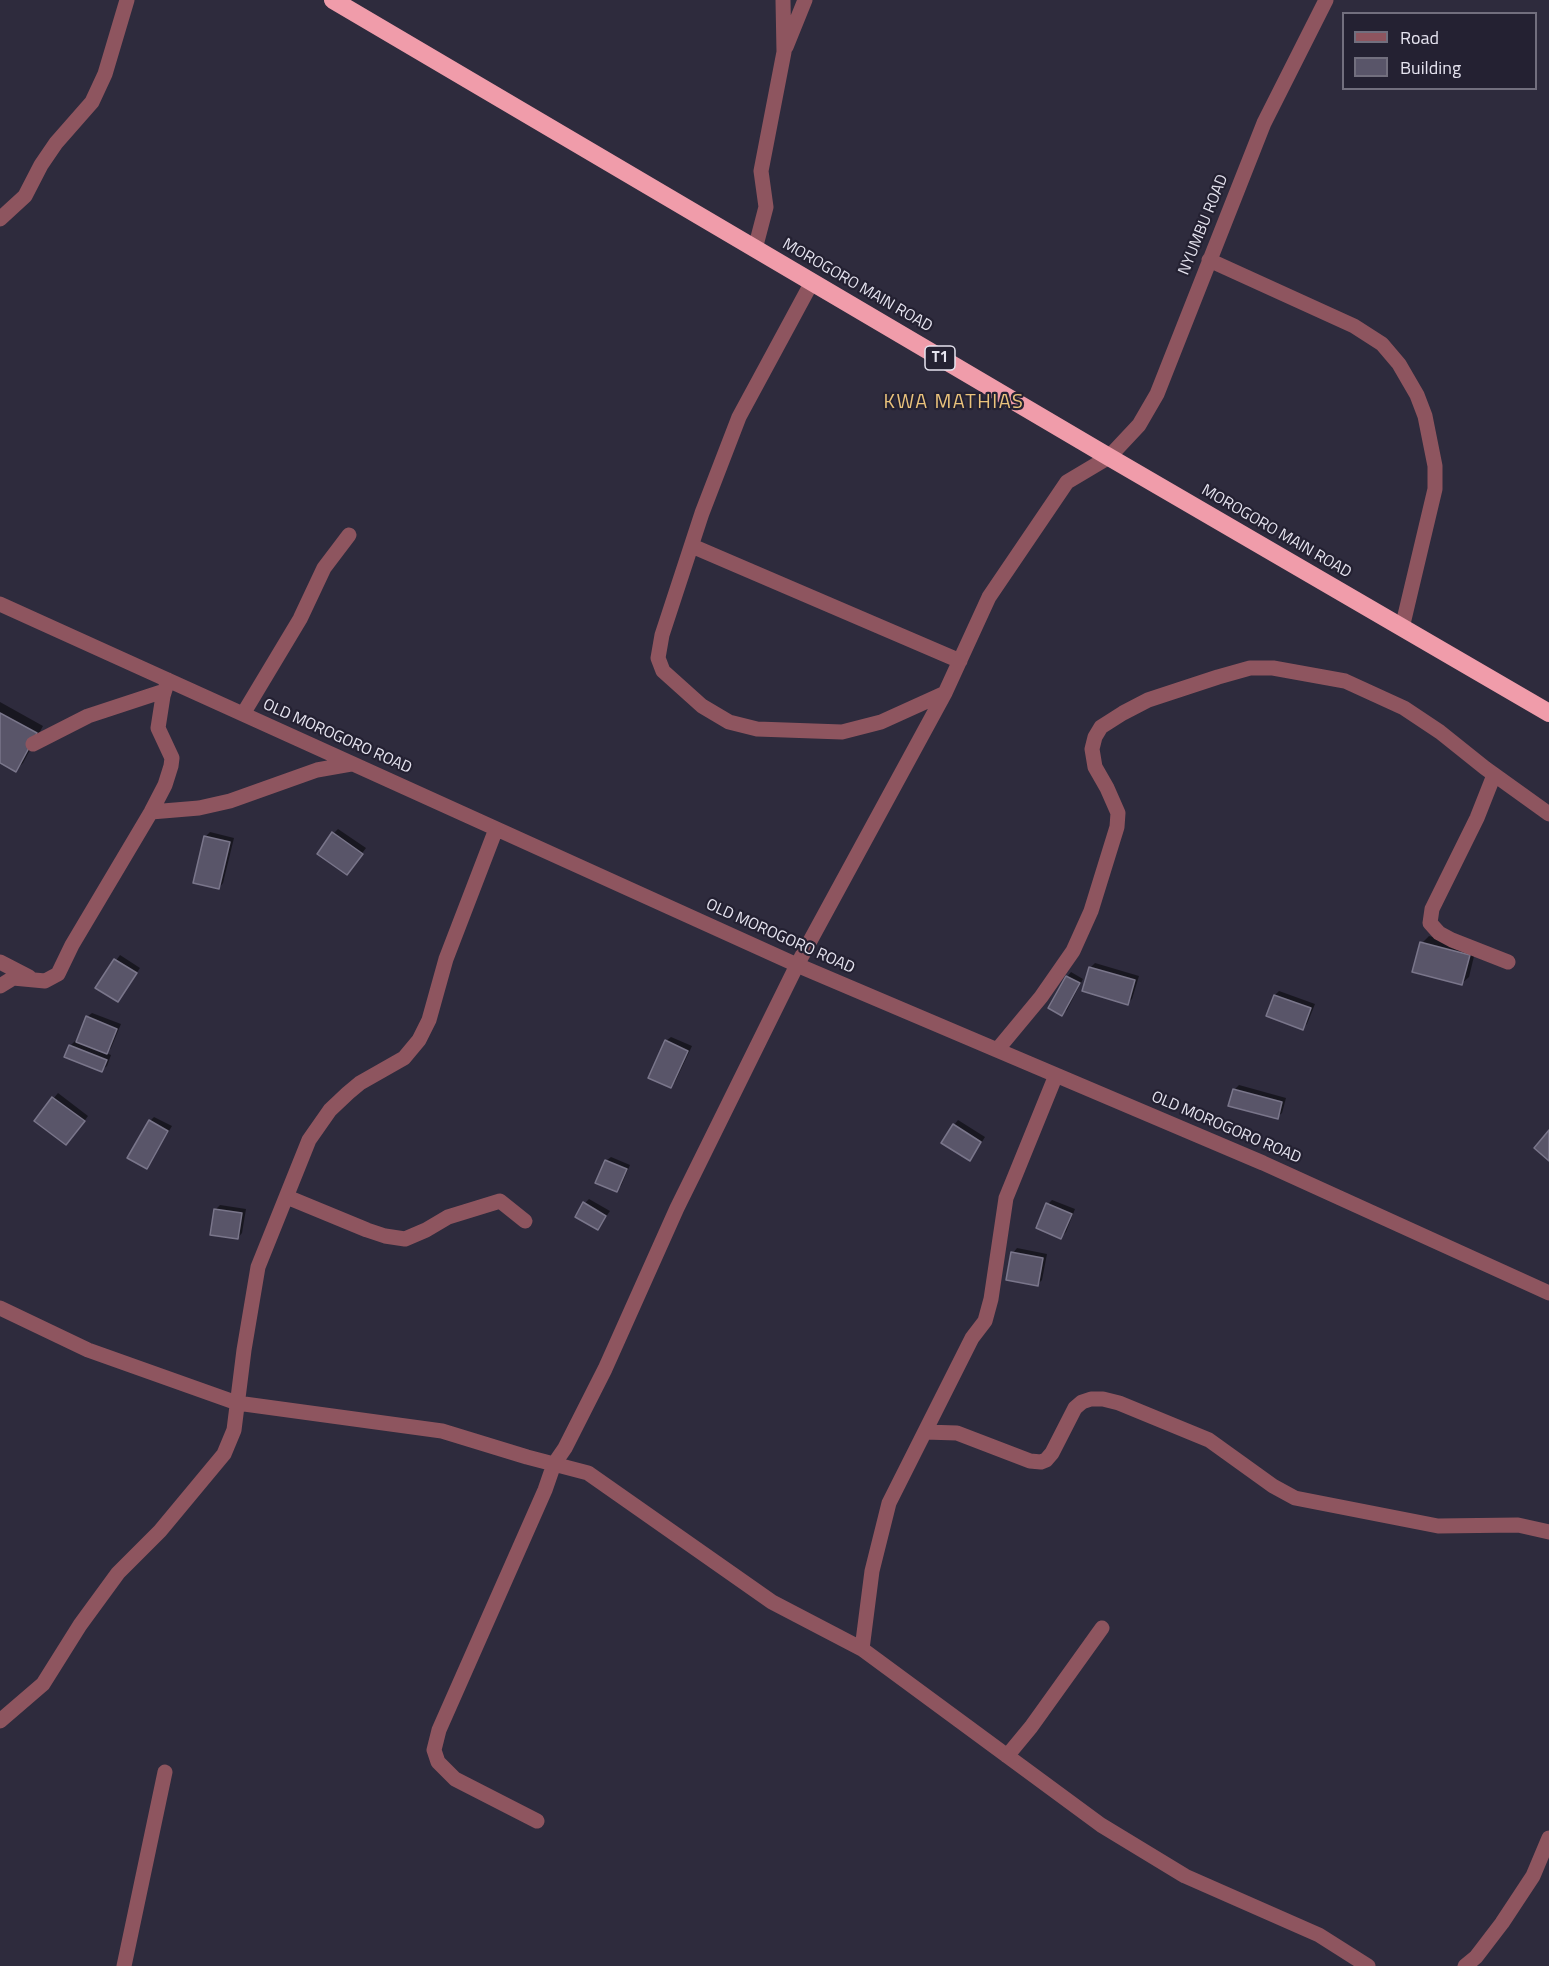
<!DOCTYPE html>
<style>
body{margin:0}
#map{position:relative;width:1549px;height:1966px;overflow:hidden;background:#2e2b3d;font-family:"Titillium Web",sans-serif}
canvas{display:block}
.legend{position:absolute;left:1342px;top:12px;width:195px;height:78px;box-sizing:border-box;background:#242132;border:2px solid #726f7e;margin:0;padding:8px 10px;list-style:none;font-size:18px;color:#e6e4f0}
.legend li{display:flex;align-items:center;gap:12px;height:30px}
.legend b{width:30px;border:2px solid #726f7e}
</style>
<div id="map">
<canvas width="1549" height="1966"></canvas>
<ul class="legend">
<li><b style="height:8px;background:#8e555f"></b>Road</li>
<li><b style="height:16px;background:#595569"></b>Building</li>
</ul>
</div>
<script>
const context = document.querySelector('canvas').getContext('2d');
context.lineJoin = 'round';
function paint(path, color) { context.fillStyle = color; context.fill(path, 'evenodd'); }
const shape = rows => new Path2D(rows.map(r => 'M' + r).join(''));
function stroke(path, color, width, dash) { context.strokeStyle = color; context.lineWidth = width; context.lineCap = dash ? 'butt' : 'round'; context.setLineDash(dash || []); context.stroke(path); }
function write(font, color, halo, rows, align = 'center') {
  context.font = font + ' "Titillium Web",sans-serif'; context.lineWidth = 4.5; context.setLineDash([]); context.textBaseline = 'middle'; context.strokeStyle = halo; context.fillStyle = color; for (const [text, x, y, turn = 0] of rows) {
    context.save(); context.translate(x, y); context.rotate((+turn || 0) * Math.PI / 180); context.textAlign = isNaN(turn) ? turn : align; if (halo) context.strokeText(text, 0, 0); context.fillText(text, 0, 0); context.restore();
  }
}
paint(shape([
 [0,702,43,726,23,763,16,770,0,761],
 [338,829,366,848,347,873,334,833],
 [210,832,234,838,223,883,219,888,205,837],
 [1429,936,1476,948,1469,977,1461,984,1422,943],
 [120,955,140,968,118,1000,97,987],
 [1095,963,1139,976,1132,999,1127,1003,1084,990,1091,967],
 [1071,972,1083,979,1067,1010,1062,1014,1067,977],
 [1279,991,1315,1004,1307,1024,1303,1028,1275,995],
 [92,1013,121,1024,111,1048,106,1053,111,1055,107,1066,102,1070,70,1046,75,1041,77,1042,87,1017],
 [671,1037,692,1046,675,1082,671,1087,666,1041],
 [1239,1085,1286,1098,1282,1113,1277,1117,1234,1090],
 [58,1093,88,1116,71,1139,36,1120],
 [154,1117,172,1126,147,1167,150,1121],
 [958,1120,985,1137,974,1154,954,1125],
 [611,1157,630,1165,621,1186,616,1190,606,1161],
 [589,1199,610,1211,598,1228,585,1203],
 [1052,1200,1075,1209,1066,1232,1061,1237,1048,1204],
 [220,1205,246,1209,242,1233,238,1238,215,1210],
 [1017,1248,1047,1254,1042,1280,1038,1284,1013,1253]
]), '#0007');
const building = shape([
 [0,713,37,733,16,772,0,763,0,713],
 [332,832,363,854,347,875,317,854,332,832],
 [204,836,230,842,219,889,193,883,204,836],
 [1420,942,1470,955,1462,985,1412,972,1420,942],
 [114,959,137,973,118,1002,95,988,114,959],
 [1089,967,1135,980,1128,1005,1082,991,1089,967],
 [1066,976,1080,983,1062,1016,1048,1008,1066,976],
 [1274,995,1311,1008,1303,1030,1266,1016,1274,995],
 [86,1016,117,1029,107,1054,76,1042,86,1016],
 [665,1040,688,1051,671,1088,648,1078,665,1040],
 [69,1045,107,1060,102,1072,64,1057,69,1045],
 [1233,1089,1282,1102,1278,1119,1228,1106,1233,1089],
 [52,1097,85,1121,66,1145,34,1121,52,1097],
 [149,1120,168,1131,147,1169,127,1158,149,1120],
 [953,1124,981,1142,970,1161,941,1143,953,1124],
 [1549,1130,1549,1161,1534,1148,1549,1130],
 [605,1160,627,1169,617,1192,595,1183,605,1160],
 [583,1202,606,1216,598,1230,575,1217,583,1202],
 [1046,1203,1072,1214,1061,1239,1036,1228,1046,1203],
 [214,1209,242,1213,238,1239,210,1235,214,1209],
 [1011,1252,1043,1258,1038,1286,1006,1280,1011,1252]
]);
paint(building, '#595569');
stroke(building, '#7a768b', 1.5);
stroke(shape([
 [786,47,805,0],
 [0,219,25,196,41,165,56,143,92,102,105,74,127,0],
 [755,249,766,207,761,171,784,52,783,0],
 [1209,260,1354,326,1382,344,1399,364,1417,395,1425,416,1435,466,1435,489,1402,628],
 [812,282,739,417,702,513,662,635,658,658,663,671,702,706,729,722,757,729,842,732,881,722,945,693],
 [692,546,960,661],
 [0,604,797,965,1263,1163,1549,1293],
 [243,714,300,619,324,568,349,535],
 [33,744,88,716,164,691],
 [1494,775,1477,818,1432,909,1430,923,1439,933,1452,940,1508,962],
 [151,812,199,808,230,801,317,770,351,764],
 [0,962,29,977],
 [0,986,13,978,45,981,58,974,72,945,151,812,165,785,171,766,172,758,158,728,163,696,168,680],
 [997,1050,1041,997,1073,951,1091,911,1117,827,1118,813,1107,788,1095,767,1092,749,1095,737,1101,727,1123,713,1148,700,1218,677,1250,668,1273,668,1345,681,1404,708,1440,732,1485,768,1549,814],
 [287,1197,367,1230,385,1236,405,1239,426,1230,448,1217,500,1201,525,1221],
 [0,1308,88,1350,237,1403,442,1431,527,1457,588,1473,772,1602,862,1649,1101,1825,1185,1876,1319,1935,1368,1966],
 [925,1432,957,1433,1030,1461,1041,1462,1046,1460,1052,1453,1075,1408,1082,1402,1091,1399,1103,1399,1119,1403,1209,1440,1273,1486,1295,1498,1438,1526,1518,1525,1549,1532],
 [862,1649,872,1571,889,1503,972,1338,985,1321,991,1299,1006,1198,1056,1075],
 [0,1721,43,1684,80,1625,118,1573,160,1531,224,1454,234,1430,244,1350,258,1267,309,1140,330,1110,348,1093,360,1083,404,1058,419,1040,429,1020,446,959,496,829],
 [1007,1756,1031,1727,1102,1628],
 [537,1821,455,1779,438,1762,434,1750,439,1730,545,1490,554,1464,565,1448,605,1369,677,1208,797,965,945,693,989,597,1067,482,1109,457,1139,425,1157,394,1264,123,1326,0],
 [124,1966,165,1772],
 [1465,1966,1476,1957,1502,1923,1533,1876,1549,1838]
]), '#8e555f', 15);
stroke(shape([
 [333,0,1109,457,1549,713]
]), '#f09caa', 18);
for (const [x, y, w] of [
 [940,358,30]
]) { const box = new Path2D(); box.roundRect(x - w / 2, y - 12, w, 24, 4.5); context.fillStyle = '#242132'; context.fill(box); stroke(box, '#e6e4f0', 1.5); }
write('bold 15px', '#e6e4f0', null, [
 ["T1",940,358]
]);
write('16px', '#e6e4f0', '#242132', [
 ["NYUMBU ROAD",1204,225,-68],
 ["MOROGORO MAIN ROAD",857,286,30],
 ["MOROGORO MAIN ROAD",1276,532,30],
 ["OLD MOROGORO ROAD",337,737,24],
 ["OLD MOROGORO ROAD",780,937,24],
 ["OLD MOROGORO ROAD",1226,1128,23]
]);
context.letterSpacing = '1.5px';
write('20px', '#ebc37c', '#242132', [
 ["KWA MATHIAS",954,403]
]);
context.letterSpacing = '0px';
</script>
